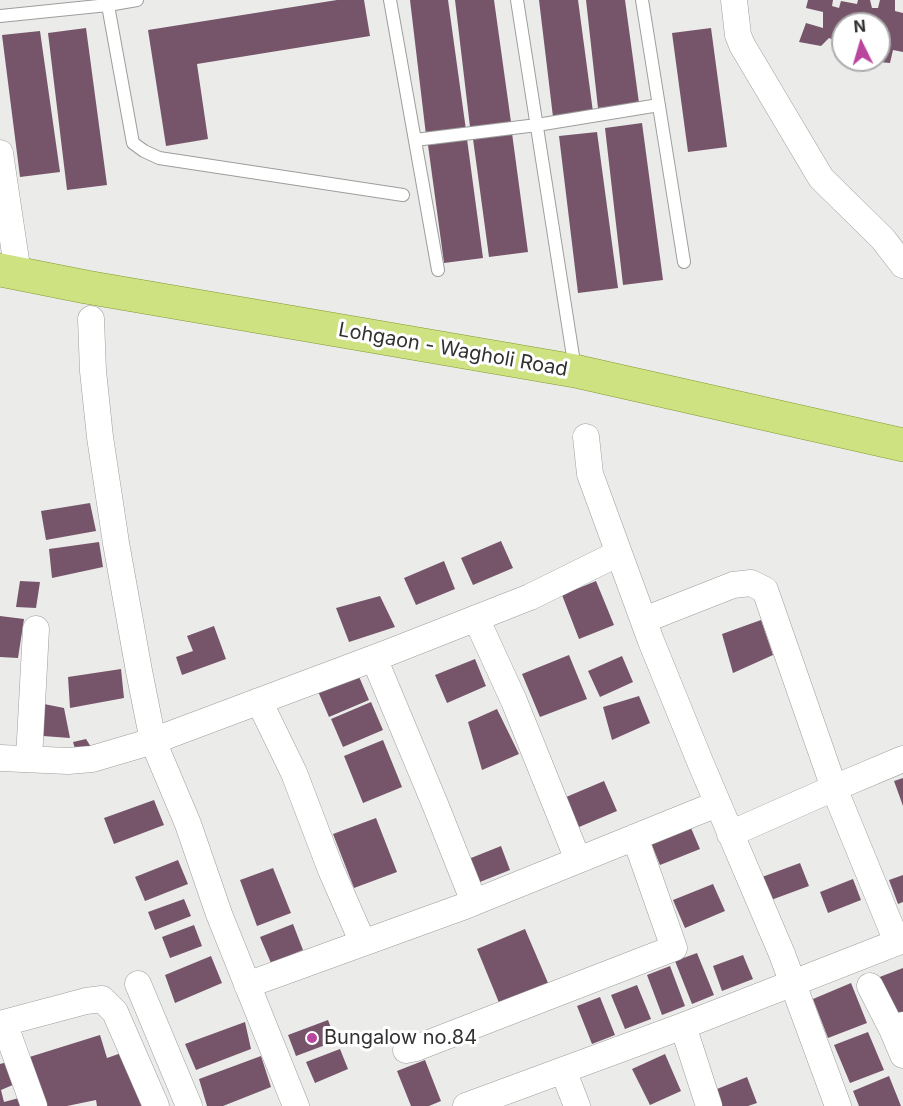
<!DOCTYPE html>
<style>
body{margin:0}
#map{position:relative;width:903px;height:1106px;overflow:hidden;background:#ebece9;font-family:Inter,sans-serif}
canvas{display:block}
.north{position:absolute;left:831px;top:12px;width:60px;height:60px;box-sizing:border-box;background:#fff;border:2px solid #adadad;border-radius:50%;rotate:355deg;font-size:16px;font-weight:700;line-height:24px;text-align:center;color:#323331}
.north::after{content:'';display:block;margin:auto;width:21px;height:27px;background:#ba459d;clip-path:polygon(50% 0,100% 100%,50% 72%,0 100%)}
</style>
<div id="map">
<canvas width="903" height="1106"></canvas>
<div class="north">N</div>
</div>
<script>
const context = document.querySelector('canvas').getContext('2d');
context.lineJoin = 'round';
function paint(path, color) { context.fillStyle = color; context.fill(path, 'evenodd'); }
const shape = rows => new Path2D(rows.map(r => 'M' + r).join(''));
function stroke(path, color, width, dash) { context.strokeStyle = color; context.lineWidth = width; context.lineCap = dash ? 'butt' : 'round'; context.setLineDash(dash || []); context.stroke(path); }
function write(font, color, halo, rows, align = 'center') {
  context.font = font + ' Inter,sans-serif'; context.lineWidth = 6; context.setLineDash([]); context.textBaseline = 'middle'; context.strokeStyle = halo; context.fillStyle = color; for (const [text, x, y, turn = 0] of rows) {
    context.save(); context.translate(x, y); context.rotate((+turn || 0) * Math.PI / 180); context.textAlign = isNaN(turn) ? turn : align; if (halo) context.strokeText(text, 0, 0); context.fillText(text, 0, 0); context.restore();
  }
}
paint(shape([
 [337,0,364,0,370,36,197,64,208,139,166,146,148,30],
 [410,0,448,0,466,130,426,135],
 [455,0,494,0,511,122,470,127],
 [539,0,578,0,593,112,553,117],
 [586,0,625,0,639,103,598,108],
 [808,0,833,0,832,6,839,8,841,1,857,4,858,0,870,0,872,8,878,8,880,0,895,0,895,11,903,13,903,52,893,50,890,63,879,62,879,24,843,24,843,44,829,38,821,46,799,42,806,23,823,28,823,12,806,8],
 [86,28,107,185,67,190,48,33],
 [711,28,727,147,688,152,672,33],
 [40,31,60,172,20,177,2,35],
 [642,123,663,280,623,285,605,128],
 [597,132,618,288,578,293,559,136],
 [512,133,528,252,489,257,473,139],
 [467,139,483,258,444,263,428,145],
 [90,503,96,531,46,540,41,511],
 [501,541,513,568,473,585,461,558],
 [99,542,103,567,52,578,49,549],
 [444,561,455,589,416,605,404,578],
 [20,581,40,582,36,608,16,607],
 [596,581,614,625,579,639,562,595],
 [380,596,395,627,349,642,336,608],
 [0,616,24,619,18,658,0,657],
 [761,620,773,655,733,673,722,634],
 [214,626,226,659,182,675,176,657,193,651,187,636],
 [569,655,587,699,540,717,522,674],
 [622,656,633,682,600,697,588,671],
 [475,659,486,686,447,703,435,675],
 [121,669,124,698,70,708,68,677],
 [357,672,369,700,329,717,317,689],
 [639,696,650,723,612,740,603,707],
 [371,702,383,730,343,747,331,719],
 [44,704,64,708,70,738,43,736],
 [497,709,519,754,482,770,468,722],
 [86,739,91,747,76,752,73,742],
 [383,740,402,787,363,803,344,756],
 [903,778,903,806,894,781],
 [604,781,617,811,572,830,559,800],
 [154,800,164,825,114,844,104,818],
 [376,818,397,872,354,888,333,834],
 [688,821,700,849,660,865,649,838],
 [501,846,510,870,475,884,466,860],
 [178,860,188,884,145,901,135,877],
 [800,863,809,886,771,900,762,877],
 [273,868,291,913,257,926,240,880],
 [903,875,903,902,898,904,889,880],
 [853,879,861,900,828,913,820,892],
 [713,884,725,911,685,928,673,900],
 [184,899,191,916,155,930,148,912],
 [293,924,303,950,271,963,260,937],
 [194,925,202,946,170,958,162,937],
 [525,929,551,990,502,1010,477,949],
 [697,953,714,995,692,1004,675,961],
 [743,955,753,979,722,991,713,966],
 [211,956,222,983,175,1003,165,975],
 [670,966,685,1006,662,1015,647,975],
 [903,968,903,1014,894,1018,877,978],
 [851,983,867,1023,828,1038,813,999],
 [637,985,651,1019,625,1029,611,995],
 [600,997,615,1035,592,1044,577,1006],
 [328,1020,336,1041,296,1056,288,1035],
 [245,1022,251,1049,196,1070,185,1044],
 [868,1032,884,1070,850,1083,834,1045],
 [100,1035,107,1058,127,1051,146,1106,97,1106,96,1100,67,1106,38,1106,23,1059],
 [340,1049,348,1069,315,1083,306,1062],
 [665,1054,681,1091,650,1105,632,1069],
 [261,1056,271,1087,223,1106,207,1106,199,1079],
 [425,1060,441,1101,429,1106,411,1106,397,1071],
 [7,1062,15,1084,1,1090,4,1102,19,1098,20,1106,0,1106,0,1064],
 [889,1076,901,1106,859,1106,853,1091],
 [747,1077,757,1103,748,1106,718,1106,712,1091]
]), '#76556b');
const service = shape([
 [107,0,133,143,144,151,159,158,403,195],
 [390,0,438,270],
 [517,0,575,369],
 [642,0,684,262],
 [0,16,108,5,137,0],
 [415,140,537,125,659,105]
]);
const minor = shape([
 [734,0,738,35,742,45,821,178,883,239,903,265],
 [0,153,18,274],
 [91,319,93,371,100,437,116,543,139,671,153,741,188,824,219,914,296,1106],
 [586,437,590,474,651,641,701,764,782,954,838,1106],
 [476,618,514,701,578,860],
 [644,620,733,585,751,583,765,590,834,788,897,942],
 [374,658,435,804,474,902],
 [259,701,294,773,331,870,363,943],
 [0,758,68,761,92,759,153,741,385,654,530,597,619,553],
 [29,759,36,629],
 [730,834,834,788,903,759],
 [138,984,189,1106],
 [247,985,465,906,717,804],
 [870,986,892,1029],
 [4,1023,34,1106],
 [0,1024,86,1001,102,999,115,1012,156,1106],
 [903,1025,892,1029,903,1055],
 [683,1026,709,1106],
 [406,1050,416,1048,674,948,635,837],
 [563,1070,577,1106],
 [466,1106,683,1026,903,940]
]);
const primary = shape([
 [0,270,86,287,575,371,903,445]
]);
stroke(service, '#9d9e9b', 14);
stroke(minor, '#9d9e9b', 27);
stroke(primary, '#83982e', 34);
stroke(service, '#fff', 12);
stroke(minor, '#fff', 26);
stroke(primary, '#cee281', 33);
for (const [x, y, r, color] of [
 [312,1038,6,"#ba459d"]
]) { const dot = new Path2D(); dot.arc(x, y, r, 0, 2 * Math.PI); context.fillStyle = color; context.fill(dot); stroke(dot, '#fff', 2); }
write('20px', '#323331', '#fff', [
 ["Lohgaon - Wagholi Road",453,350,10]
]);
write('20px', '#323331', '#fff', [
 ["Bungalow no.84",324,1038]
], 'left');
</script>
